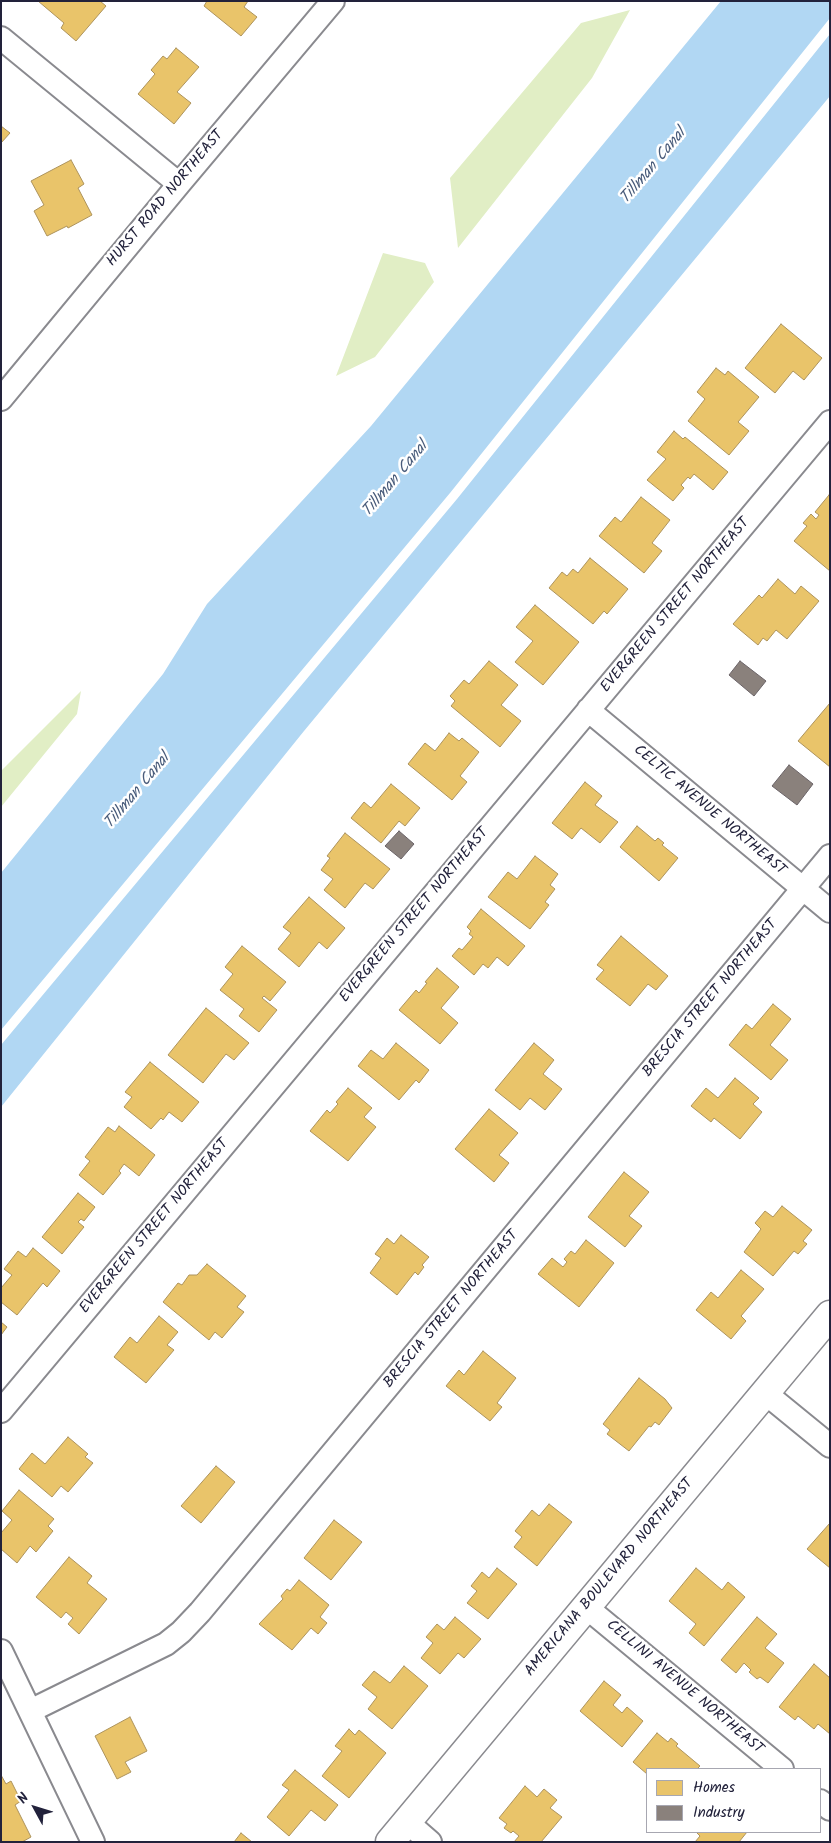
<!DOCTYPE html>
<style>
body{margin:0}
#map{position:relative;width:831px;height:1843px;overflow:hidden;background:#fff;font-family:Kalam,sans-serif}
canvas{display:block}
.frame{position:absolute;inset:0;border:2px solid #22223b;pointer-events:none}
.legend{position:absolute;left:646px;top:1768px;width:175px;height:65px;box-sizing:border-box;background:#fff;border:1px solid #a7a7b1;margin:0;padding:6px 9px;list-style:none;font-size:15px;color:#22223b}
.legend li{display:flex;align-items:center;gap:10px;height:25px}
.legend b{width:25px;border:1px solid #a7a7b1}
.north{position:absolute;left:10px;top:1783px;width:50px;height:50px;-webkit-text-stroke:4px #fff;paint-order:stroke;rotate:309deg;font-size:14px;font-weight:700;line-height:20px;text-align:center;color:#22223b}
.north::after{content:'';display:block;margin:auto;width:18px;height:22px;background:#22223b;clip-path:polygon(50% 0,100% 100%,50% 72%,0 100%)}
</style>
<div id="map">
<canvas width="831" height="1843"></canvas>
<div class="frame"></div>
<ul class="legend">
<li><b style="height:14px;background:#e9c46a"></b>Homes</li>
<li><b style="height:14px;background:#8a817c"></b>Industry</li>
</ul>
<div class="north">N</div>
</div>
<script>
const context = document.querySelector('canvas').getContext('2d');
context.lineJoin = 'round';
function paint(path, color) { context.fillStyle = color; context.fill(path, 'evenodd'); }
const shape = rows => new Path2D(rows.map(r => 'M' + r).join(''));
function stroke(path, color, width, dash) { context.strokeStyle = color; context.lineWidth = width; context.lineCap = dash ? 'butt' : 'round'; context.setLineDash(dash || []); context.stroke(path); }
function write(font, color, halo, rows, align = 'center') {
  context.font = font + ' Kalam,sans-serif'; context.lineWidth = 5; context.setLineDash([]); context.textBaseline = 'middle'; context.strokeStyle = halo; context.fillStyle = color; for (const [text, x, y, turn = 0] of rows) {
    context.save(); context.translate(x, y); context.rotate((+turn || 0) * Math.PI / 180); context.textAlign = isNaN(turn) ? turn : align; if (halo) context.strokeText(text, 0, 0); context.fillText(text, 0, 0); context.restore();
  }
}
paint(shape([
 [630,10,592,78,458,248,450,178,581,23],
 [383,253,425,263,434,282,375,357,336,376],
 [81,691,77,714,1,807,1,771]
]), '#e1eec5');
paint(shape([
 [721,1,830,1,830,18,450,493,1,1030,1,873,163,674,207,604,371,426],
 [830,34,830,96,304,731,1,1107,1,1045,457,499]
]), '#b1d7f3');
const homes = shape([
 [38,1,100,1,106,6,76,41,61,28,64,23,38,1],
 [207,1,248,1,244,7,257,17,241,36,204,6,207,1],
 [176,48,199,67,177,92,191,103,174,124,138,94,155,74,151,70,163,56,167,59,176,48],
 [1,126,10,133,1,143,1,126],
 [71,160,84,184,78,188,92,215,68,228,67,226,47,236,34,211,44,205,31,181,71,160],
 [781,324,822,358,804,380,793,371,775,393,745,368,781,324],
 [716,368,725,375,728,371,759,397,738,422,749,431,729,455,688,421,705,399,697,392,716,368],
 [674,431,683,439,685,437,728,472,713,490,694,474,690,479,688,477,681,485,684,488,673,501,647,480,666,459,657,452,674,431],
 [829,495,830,496,830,571,794,541,807,526,803,523,811,514,816,519,819,515,815,512,829,495],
 [641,497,670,520,652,543,662,551,644,573,599,536,615,517,621,522,641,497],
 [590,558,628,589,607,614,604,611,593,624,549,588,562,572,567,576,573,569,578,573,590,558],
 [778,579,795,594,801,586,819,601,787,639,776,630,767,641,763,638,758,645,733,624,759,595,762,598,778,579],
 [535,605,579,642,543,685,515,662,533,641,516,627,535,605],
 [489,661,518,685,501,705,521,721,500,747,451,706,455,701,450,696,464,680,469,684,489,661],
 [830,703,830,767,798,741,830,703],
 [449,733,459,741,462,738,479,752,460,776,467,782,452,800,408,764,425,743,435,751,449,733],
 [585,782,602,796,595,805,618,822,600,843,581,828,572,839,552,823,585,782],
 [391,784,420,808,405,826,399,821,381,843,351,818,364,802,371,808,391,784],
 [637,826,655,841,658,838,664,843,662,845,678,858,659,881,620,847,637,826],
 [345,833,390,869,373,889,365,883,345,908,324,890,333,879,321,870,330,858,327,856,345,833],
 [535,856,558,874,550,885,555,889,545,902,549,905,530,929,488,897,508,872,517,879,535,856],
 [309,897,345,928,327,949,319,942,299,967,278,949,291,933,283,927,309,897],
 [481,909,525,946,508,966,497,957,488,968,483,964,474,975,452,956,459,948,462,950,473,937,469,934,471,931,467,927,481,909],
 [621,936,668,976,656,990,648,984,630,1006,596,979,604,970,597,965,621,936],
 [242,946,286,982,270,1001,264,996,262,998,277,1010,259,1032,239,1016,244,1009,220,990,233,974,225,967,242,946],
 [437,968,459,987,441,1008,458,1023,440,1044,399,1010,416,990,419,993,427,983,425,982,437,968],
 [773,1004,791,1019,770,1045,788,1060,771,1080,729,1045,746,1024,752,1029,773,1004],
 [206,1008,249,1043,234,1060,226,1054,203,1083,168,1055,206,1008],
 [396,1043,429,1070,419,1083,416,1080,399,1100,358,1066,371,1050,383,1059,396,1043],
 [534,1043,554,1060,543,1074,562,1089,545,1110,530,1098,520,1110,495,1090,534,1043],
 [150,1062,199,1102,182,1122,169,1112,163,1120,161,1118,151,1129,124,1107,132,1097,125,1092,150,1062],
 [735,1078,759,1098,753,1104,762,1112,740,1139,714,1118,711,1122,691,1106,706,1088,718,1098,735,1078],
 [348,1088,372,1108,364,1117,376,1127,348,1161,310,1131,327,1110,330,1113,338,1104,336,1102,348,1088],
 [489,1109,518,1133,499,1155,509,1163,494,1182,455,1149,489,1109],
 [119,1126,155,1155,139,1176,124,1164,119,1171,121,1173,103,1195,79,1175,90,1161,85,1157,108,1127,115,1132,119,1126],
 [624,1172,649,1192,629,1216,642,1226,625,1247,588,1217,624,1172],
 [78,1193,95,1207,84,1221,81,1219,78,1222,84,1227,62,1254,42,1237,78,1193],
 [782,1206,812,1230,803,1241,807,1244,798,1254,794,1251,773,1276,744,1252,761,1229,755,1223,765,1211,773,1217,782,1206],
 [401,1235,429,1257,422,1265,424,1267,418,1275,415,1272,397,1295,370,1273,381,1258,375,1254,387,1238,394,1244,401,1235],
 [586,1240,614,1263,579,1307,538,1274,552,1258,563,1267,567,1262,564,1259,571,1251,575,1254,586,1240],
 [33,1248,60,1271,47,1287,43,1283,17,1315,1,1302,1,1288,12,1275,4,1269,18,1251,26,1257,33,1248],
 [207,1264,246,1296,237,1307,244,1312,222,1338,215,1332,209,1340,163,1302,178,1283,182,1285,189,1275,197,1275,207,1264],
 [741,1270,764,1289,741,1316,746,1321,731,1339,696,1310,711,1292,718,1298,741,1270],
 [159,1316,178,1332,167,1345,174,1350,146,1383,114,1357,130,1337,137,1343,159,1316],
 [1,1322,7,1327,1,1335,1,1322],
 [483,1351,516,1378,497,1403,502,1407,490,1421,446,1386,459,1370,464,1375,483,1351],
 [639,1378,665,1399,672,1408,659,1425,655,1422,651,1427,649,1426,629,1451,607,1434,610,1430,603,1424,639,1378],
 [68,1437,88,1454,85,1457,93,1463,68,1492,61,1486,52,1497,19,1469,32,1453,45,1464,68,1437],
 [216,1466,235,1482,201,1523,181,1506,216,1466],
 [19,1490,54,1519,48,1526,53,1531,36,1552,30,1546,17,1563,1,1549,1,1533,12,1520,2,1511,19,1490],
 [549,1504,572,1522,537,1566,514,1547,522,1537,515,1531,532,1510,539,1516,549,1504],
 [334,1520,362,1542,331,1580,304,1558,334,1520],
 [830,1523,830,1568,807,1549,830,1523],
 [69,1557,92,1576,87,1583,107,1599,79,1634,68,1624,73,1618,66,1612,61,1618,36,1597,69,1557],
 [497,1568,517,1584,488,1619,467,1603,477,1591,471,1586,482,1572,489,1578,497,1568],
 [696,1568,722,1590,728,1582,745,1597,704,1646,689,1633,696,1624,669,1601,696,1568],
 [299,1580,329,1605,320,1617,327,1623,318,1634,311,1628,292,1650,259,1624,283,1599,281,1596,287,1589,290,1591,299,1580],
 [455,1617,481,1639,464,1658,458,1653,440,1674,421,1658,433,1643,426,1637,437,1624,444,1630,455,1617],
 [757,1617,777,1634,765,1648,784,1663,768,1683,760,1677,757,1679,749,1672,751,1670,744,1663,736,1673,721,1660,757,1617],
 [814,1664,830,1678,830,1734,818,1724,814,1729,798,1716,795,1720,779,1707,814,1664],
 [404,1666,428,1686,392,1729,368,1709,377,1697,362,1685,374,1671,390,1683,404,1666],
 [604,1681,621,1695,613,1705,622,1713,627,1707,643,1721,622,1747,580,1711,604,1681],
 [130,1717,147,1751,125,1762,131,1772,117,1779,95,1736,130,1717],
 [349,1729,355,1735,359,1730,386,1753,349,1798,322,1776,342,1751,335,1746,349,1729],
 [657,1733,668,1742,671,1738,678,1744,676,1746,700,1766,697,1769,647,1769,647,1774,633,1762,657,1733],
 [295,1770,338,1805,325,1821,311,1810,289,1836,267,1817,289,1790,282,1785,295,1770],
 [1,1775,6,1784,11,1781,21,1801,15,1805,31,1837,22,1842,1,1842,1,1775],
 [525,1786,537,1797,544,1789,557,1800,550,1808,562,1817,541,1842,514,1842,519,1836,513,1831,511,1833,504,1828,507,1824,499,1818,525,1786],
 [696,1832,747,1832,739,1842,695,1842,700,1836,696,1832],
 [241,1833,252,1842,234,1842,241,1833]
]);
paint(homes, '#e9c46a');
stroke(homes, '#ad935c', 1);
const industry = shape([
 [740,661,766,681,754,696,729,675,740,661],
 [789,765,813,784,797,805,772,786,789,765],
 [399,831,414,844,401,859,385,846,399,831]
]);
paint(industry, '#8a817c');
stroke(industry, '#6b6468', 1);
const street = shape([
 [1,38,179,184],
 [1,399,179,184,333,1],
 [588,710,830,911],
 [764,1392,830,1446],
 [1,1411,830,422],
 [586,1607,782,1769],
 [1,1651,93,1842],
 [30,1711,166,1644,181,1632,200,1612,830,856],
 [820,1801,830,1809],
 [407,1822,430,1842]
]);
const secondary = shape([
 [390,1842,830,1315]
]);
stroke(street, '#8a8a8f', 26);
stroke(secondary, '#8a8a8f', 31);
stroke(street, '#fff', 22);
stroke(secondary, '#fff', 28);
write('15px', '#22223b', '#fff', [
 ["HURST ROAD NORTHEAST",166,199,-50],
 ["EVERGREEN STREET NORTHEAST",676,606,-50],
 ["CELTIC AVENUE NORTHEAST",709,811,40],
 ["EVERGREEN STREET NORTHEAST",415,916,-50],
 ["BRESCIA STREET NORTHEAST",711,999,-50],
 ["EVERGREEN STREET NORTHEAST",155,1227,-50],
 ["BRESCIA STREET NORTHEAST",452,1310,-50],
 ["AMERICANA BOULEVARD NORTHEAST",610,1578,-50],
 ["CELLINI AVENUE NORTHEAST",684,1688,40]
]);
write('italic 16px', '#485b7a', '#fff', [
 ["Tillman Canal",654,167,-50],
 ["Tillman Canal",396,480,-50],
 ["Tillman Canal",138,792,-50]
]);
</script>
